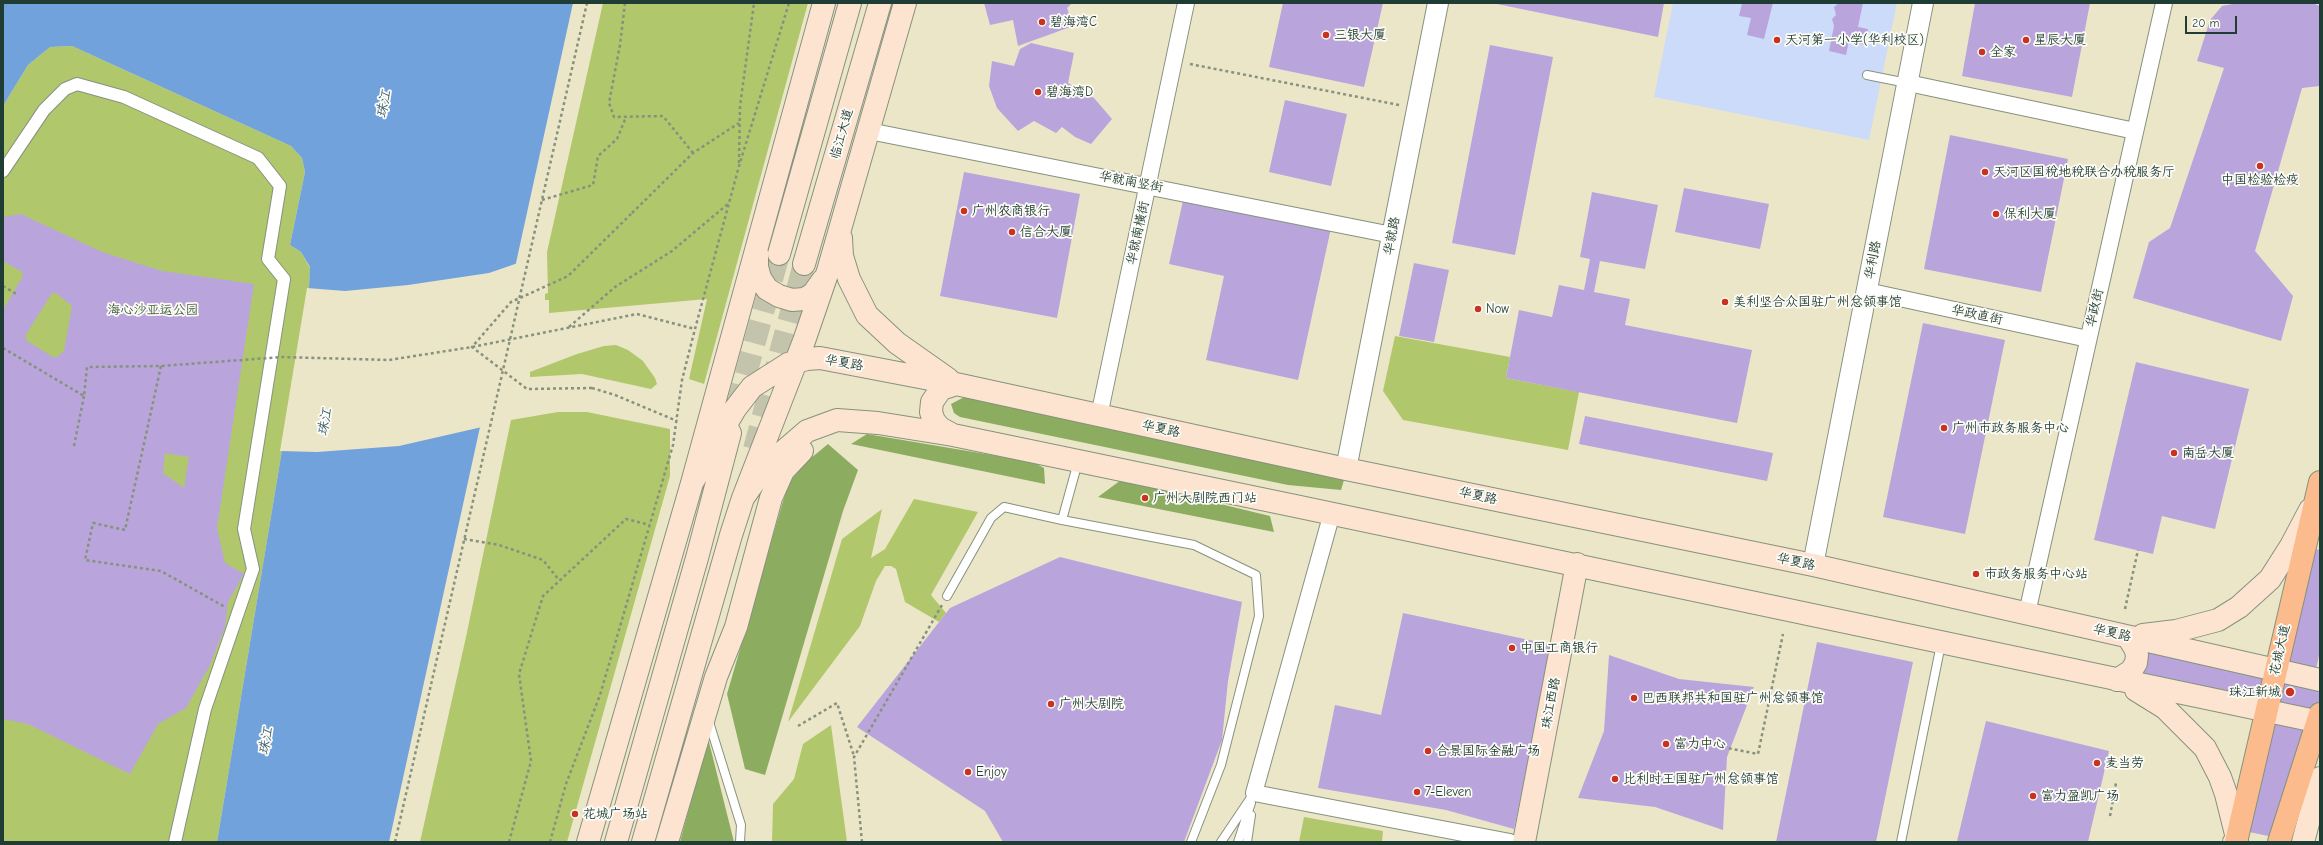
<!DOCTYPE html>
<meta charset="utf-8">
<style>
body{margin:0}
#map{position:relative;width:2323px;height:845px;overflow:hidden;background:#ece6c9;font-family:"Comic Neue",sans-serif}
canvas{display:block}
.frame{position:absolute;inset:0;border:4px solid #1f3d34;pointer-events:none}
.scale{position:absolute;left:2185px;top:16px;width:52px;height:18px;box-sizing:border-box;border:2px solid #1f3d34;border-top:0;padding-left:5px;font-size:12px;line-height:14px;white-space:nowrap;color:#1f3d34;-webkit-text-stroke:3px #fdfcf7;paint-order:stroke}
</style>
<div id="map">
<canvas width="2323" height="845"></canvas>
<div class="frame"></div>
<div class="scale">20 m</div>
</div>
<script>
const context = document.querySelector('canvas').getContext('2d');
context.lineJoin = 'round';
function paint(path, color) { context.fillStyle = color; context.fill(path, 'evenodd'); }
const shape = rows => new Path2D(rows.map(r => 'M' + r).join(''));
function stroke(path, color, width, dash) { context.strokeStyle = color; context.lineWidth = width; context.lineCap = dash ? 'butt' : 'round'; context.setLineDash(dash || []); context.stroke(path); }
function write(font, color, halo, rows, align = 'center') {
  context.font = font + ' "Comic Neue","LXGW WenKai TC",sans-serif'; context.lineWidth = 3.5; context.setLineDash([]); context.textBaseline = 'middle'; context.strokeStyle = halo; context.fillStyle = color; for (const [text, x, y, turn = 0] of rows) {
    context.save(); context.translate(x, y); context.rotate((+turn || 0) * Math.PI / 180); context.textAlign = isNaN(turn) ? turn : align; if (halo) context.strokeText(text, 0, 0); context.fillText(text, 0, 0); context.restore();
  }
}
paint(shape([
 [1673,3,1897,3,1869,140,1654,97]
]), '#cddbfa');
paint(shape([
 [603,3,808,3,704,384,689,379,707,299,549,313,549,300,545,300,545,294,548,293,547,252],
 [72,46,291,146,302,158,305,172,290,245,301,252,310,268,309,287,217,842,3,842,3,106,28,65,50,47],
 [1395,336,1510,357,1506,378,1579,392,1568,450,1403,420,1383,391],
 [616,345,628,350,643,361,655,378,657,384,651,389,582,374,530,377,530,372,577,354,604,346],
 [558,412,587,412,670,429,670,476,567,842,420,842,466,637,511,420],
 [914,499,978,512,931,595,946,613,939,622,905,602,896,569,891,566,885,566,876,581,860,626,788,722,842,539,882,509,871,558,885,549],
 [831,725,847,842,772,842,773,804,794,779,803,744],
 [1304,817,1383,831,1382,842,1299,842]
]), '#b1c76c');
paint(shape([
 [970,394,1344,480,1341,490,1288,485,960,417,954,413,951,404],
 [867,434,1033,462,1044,468,1045,484,851,444],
 [828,444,858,470,843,511,765,775,745,769,727,694,788,484,805,463],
 [1121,480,1270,516,1274,532,1098,497],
 [708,738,734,842,680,842]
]), '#8cac60');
paint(shape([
 [3,3,573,3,389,842,217,842,309,287,310,267,301,252,290,245,305,172,302,158,291,146,72,46,50,47,28,65,3,106]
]), '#72a2dc');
paint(shape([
 [518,263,482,427,399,446,317,452,280,451,307,288,345,291,408,285,489,273]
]), '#ece6c9');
paint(shape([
 [984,3,1072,3,1067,8,1073,26,1018,46,1013,20,990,25],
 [1283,3,1383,3,1364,87,1269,67],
 [1492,3,1664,3,1658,37],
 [1742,3,1773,3,1764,39,1747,35,1751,18,1739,16],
 [1839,3,1863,3,1858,27,1868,29,1865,45,1849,41,1846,55,1829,51,1834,26,1832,19,1836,15,1834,7],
 [1975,3,2090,3,2072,97,1962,76],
 [2238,3,2312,3,2320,6,2320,86,2302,88,2255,251,2293,296,2281,341,2133,298,2149,242,2170,228,2224,68,2197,61,2210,20,2222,6],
 [1031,43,1074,53,1068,83,1094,98,1112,119,1091,144,1075,137,1062,127,1056,133,1034,121,1018,131,997,108,989,86,992,61,1014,66,1020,49],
 [1490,45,1553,57,1515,255,1452,243],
 [1285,100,1347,114,1331,186,1269,172],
 [1950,135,2068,159,2041,292,1924,269],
 [964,172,1080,194,1057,318,940,296],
 [1684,188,1769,204,1760,249,1675,232],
 [1592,192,1658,205,1645,269,1600,261,1594,292,1630,299,1625,325,1752,350,1737,423,1506,378,1519,310,1552,317,1559,285,1584,290,1590,259,1580,257],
 [1184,196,1331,228,1298,380,1206,360,1224,276,1169,264],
 [21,214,102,252,162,271,254,284,217,528,225,563,244,574,228,602,225,627,209,667,186,708,158,724,130,774,28,724,3,719,3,310,23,276,22,272,3,261,3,217],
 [52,293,56,293,72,306,64,351,57,357,53,357,27,341,25,336],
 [165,453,189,457,184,488,163,473],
 [1414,263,1449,270,1434,342,1399,336],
 [1923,323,2005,340,1965,534,1883,517],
 [2136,362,2249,389,2215,529,2162,516,2153,554,2094,540],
 [1585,416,1773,453,1767,481,1579,444],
 [2299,546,2320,550,2320,651,2315,674,2320,675,2320,722,2282,839,2240,830,2265,710,2125,680,2135,635,2275,664],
 [1060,557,1242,602,1228,681,1222,740,1184,842,1003,842,985,811,857,727,950,608],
 [1403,613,1553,645,1514,829,1446,810,1318,788,1335,705,1381,715],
 [1817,642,1913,662,1876,842,1776,842],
 [1609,655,1679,679,1754,687,1727,757,1723,830,1655,807,1578,798,1604,731],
 [1986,721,2109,751,2088,842,1957,841]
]), '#b9a5dc');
stroke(shape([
 [737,407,779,254],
 [754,449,804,264]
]), '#c3c4ab', 22, [22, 11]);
const service = shape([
 [1867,75,1907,83],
 [1062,520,1194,545,1256,575,1259,616,1221,765,1191,842],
 [947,596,991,518,1004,507,1062,520,1078,462],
 [709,722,741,825,740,842],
 [1221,842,1254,793],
 [1238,842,1251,803],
 [1247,842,1251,815],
 [1901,842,1941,644]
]);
const pedestrian = shape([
 [3,171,44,110,65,89,77,84,124,97,258,158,280,186,268,259,284,279,244,529,253,569,205,709,175,842]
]);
const minor = shape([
 [1908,83,2135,131],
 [869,131,1392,235],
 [1867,291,2088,339],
 [1099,416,1186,3],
 [1332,513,1254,793,1510,842],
 [2027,613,2164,3]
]);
const tertiary = shape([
 [1346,469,1438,3],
 [1813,565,1923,3]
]);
const secondary = shape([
 [841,238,842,256,849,279,867,315,897,343,948,379],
 [757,253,757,267,760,278,767,289,779,296,792,300,804,299,813,294,823,280],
 [779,254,850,3],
 [804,264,880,3],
 [953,435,940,428,934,421,931,412,932,402,941,389,956,384],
 [692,483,735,409,752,387,788,364,807,359,820,358,956,384,1346,469,1813,565,2320,680],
 [743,498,764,468,807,431,837,420,878,423,953,435,1300,507,2320,722],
 [2143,635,2176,631,2218,620,2239,607,2270,579,2291,546,2310,510],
 [2117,680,2131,671,2136,663,2137,655,2135,648,2128,637],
 [2136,690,2165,708,2205,748,2220,777,2226,794,2237,838,2234,842],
 [588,842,692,483,824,3],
 [616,842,697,558,730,433],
 [643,842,731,535,743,498,804,341,828,271,905,3],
 [667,842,716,677,736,627,771,498,783,471,802,451],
 [1524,842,1577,564],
 [2303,842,2320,778]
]);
const primary = shape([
 [2236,842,2320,482],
 [2279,842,2320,714]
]);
stroke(service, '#86927e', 10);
stroke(pedestrian, '#86927e', 14);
stroke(minor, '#86927e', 18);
stroke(tertiary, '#86927e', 22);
stroke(secondary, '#86927e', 24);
stroke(primary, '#86927e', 24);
stroke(shape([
 [625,3,620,45,609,103,614,117,663,116,693,153],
 [1190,64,1399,105],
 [739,163,740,106,754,3],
 [542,200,593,185,598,156,617,139,626,117],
 [632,213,693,153,739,123],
 [3,286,18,295],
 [569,327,615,287,672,251,729,203],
 [161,366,125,530,93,523,85,560,161,571,225,607],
 [592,388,615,395,677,421],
 [74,446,84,396],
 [464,539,499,545,543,560,559,580],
 [2125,609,2138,550],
 [798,726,837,703,854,756],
 [1717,746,1758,754,1783,634],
 [2110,816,2116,783],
 [395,842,587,3],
 [509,842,531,761,519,674,543,596,626,519,650,525],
 [550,842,566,784,600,695,673,445,682,380,695,329,739,166,789,3],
 [862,842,854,757,942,605]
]), '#86927e', 2.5, [3, 3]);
stroke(service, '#fff', 8);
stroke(pedestrian, '#fff', 12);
stroke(minor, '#fff', 16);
stroke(tertiary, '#fff', 20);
stroke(secondary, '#fde4d1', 22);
stroke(primary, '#fbbb8d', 22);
stroke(shape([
 [3,348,84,396,87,367,161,366,282,357,389,360,472,347,637,314,695,329],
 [592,388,527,389,472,347,511,302,568,276,632,213]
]), '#86927e', 2.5, [3, 3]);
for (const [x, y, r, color] of [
 [1042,22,4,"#c8321e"],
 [1326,35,4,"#c8321e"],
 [1777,40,4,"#c8321e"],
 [2026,40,4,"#c8321e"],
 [1982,52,4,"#c8321e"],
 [1038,92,4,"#c8321e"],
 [2260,166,4,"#c8321e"],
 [1985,172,4,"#c8321e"],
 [964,211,4,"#c8321e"],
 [1996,214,4,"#c8321e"],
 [1012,232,4,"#c8321e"],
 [1725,302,4,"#c8321e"],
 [1478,309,4,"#c8321e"],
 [1944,428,4,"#c8321e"],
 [2174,453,4,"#c8321e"],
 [1145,498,4,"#c8321e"],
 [1976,574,4,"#c8321e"],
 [1512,648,4,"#c8321e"],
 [2290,692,5,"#c8321e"],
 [1634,698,4,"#c8321e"],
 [1051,704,4,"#c8321e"],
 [1666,744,4,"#c8321e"],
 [1428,751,4,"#c8321e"],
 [2097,763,4,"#c8321e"],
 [968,772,4,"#c8321e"],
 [1615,779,4,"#c8321e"],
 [1417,792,4,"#c8321e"],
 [2033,796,4,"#c8321e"],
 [575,814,4,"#c8321e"]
]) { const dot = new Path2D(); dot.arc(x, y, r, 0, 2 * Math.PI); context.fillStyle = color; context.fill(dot); stroke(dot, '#fdfcf7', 1.5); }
write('13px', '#1f3d34', '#fdfcf7', [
 ["碧海湾C",1050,22],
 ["三银大厦",1334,35],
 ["天河第一小学(华利校区)",1785,40],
 ["星辰大厦",2034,40],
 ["全家",1990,52],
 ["碧海湾D",1046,92],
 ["天河区国税地税联合办税服务厅",1993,172],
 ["中国检验检疫",2260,180,"center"],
 ["广州农商银行",972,211],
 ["保利大厦",2004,214],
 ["信合大厦",1020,232],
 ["美利坚合众国驻广州总领事馆",1733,302],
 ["Now",1486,309],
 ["广州市政务服务中心",1952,428],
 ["南岳大厦",2182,453],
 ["广州大剧院西门站",1153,498],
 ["市政务服务中心站",1984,574],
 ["中国工商银行",1520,648],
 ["珠江新城",2281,692,"right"],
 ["巴西联邦共和国驻广州总领事馆",1642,698],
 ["广州大剧院",1059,704],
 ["富力中心",1674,744],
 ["合景国际金融广场",1436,751],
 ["麦当劳",2105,763],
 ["Enjoy",976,772],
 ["比利时王国驻广州总领事馆",1623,779],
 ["7-Eleven",1425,792],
 ["富力盈凯广场",2041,796],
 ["花城广场站",583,814]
], 'left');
write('13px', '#1f3d34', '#fdfcf7', [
 ["临江大道",842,134,-74],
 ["华就南竖街",1131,182,11],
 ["华就南横街",1138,233,-78],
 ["华就路",1392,236,-79],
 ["华利路",1873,260,-79],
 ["华政街",2095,308,-77],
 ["华政直街",1977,315,12],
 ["华夏路",844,363,10],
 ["华夏路",1161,429,12],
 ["华夏路",1478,496,12],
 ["华夏路",1796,562,12],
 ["华夏路",2112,633,13],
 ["花城大道",2280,650,-77],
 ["珠江西路",1551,703,-79]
]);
write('13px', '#446042', '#fdfcf7', [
 ["海心沙亚运公园",153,310]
]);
write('italic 14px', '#3c606f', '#fdfcf7', [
 ["珠江",384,104,-79],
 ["珠江",325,422,-80],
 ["珠江",266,741,-80]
]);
</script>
